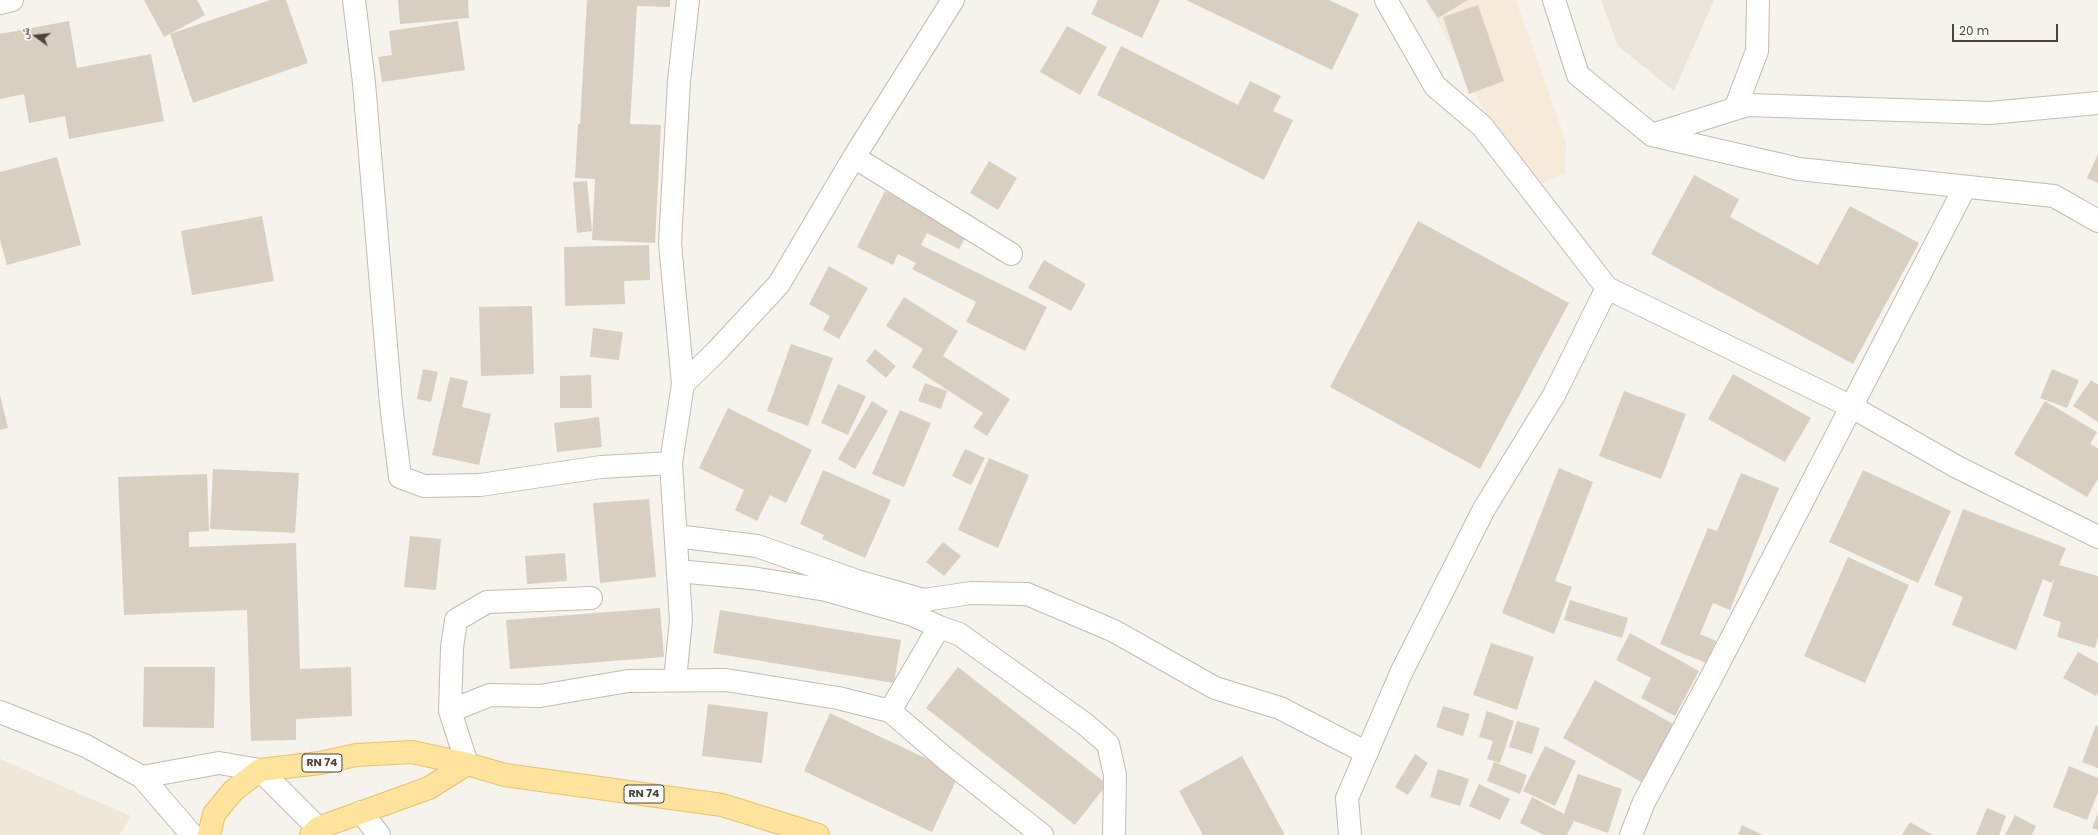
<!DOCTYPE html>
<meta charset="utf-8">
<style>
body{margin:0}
#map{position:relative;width:2098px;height:835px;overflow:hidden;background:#f6f3ec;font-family:Poppins,"Noto Naskh Arabic",sans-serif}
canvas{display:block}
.north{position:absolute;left:16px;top:16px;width:40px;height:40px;-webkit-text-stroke:3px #fff;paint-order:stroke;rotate:285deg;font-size:11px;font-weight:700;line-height:16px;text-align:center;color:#4b4439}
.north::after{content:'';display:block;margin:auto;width:14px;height:18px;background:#4b4439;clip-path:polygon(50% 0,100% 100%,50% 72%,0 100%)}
.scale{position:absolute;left:1952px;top:24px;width:106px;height:18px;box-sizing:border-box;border:2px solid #4b4439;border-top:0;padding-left:5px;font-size:12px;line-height:14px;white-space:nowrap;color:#4b4439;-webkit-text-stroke:3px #fff;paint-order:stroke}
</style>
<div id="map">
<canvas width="2098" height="835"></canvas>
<div class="north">ش</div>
<div class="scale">20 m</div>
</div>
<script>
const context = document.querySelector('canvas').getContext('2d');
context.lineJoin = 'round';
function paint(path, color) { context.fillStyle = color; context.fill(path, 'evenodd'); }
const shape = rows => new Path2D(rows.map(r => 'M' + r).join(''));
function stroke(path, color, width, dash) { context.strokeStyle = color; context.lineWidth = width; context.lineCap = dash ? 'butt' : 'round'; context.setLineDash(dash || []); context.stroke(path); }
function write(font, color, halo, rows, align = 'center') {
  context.font = font + ' Poppins,sans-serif'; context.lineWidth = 3; context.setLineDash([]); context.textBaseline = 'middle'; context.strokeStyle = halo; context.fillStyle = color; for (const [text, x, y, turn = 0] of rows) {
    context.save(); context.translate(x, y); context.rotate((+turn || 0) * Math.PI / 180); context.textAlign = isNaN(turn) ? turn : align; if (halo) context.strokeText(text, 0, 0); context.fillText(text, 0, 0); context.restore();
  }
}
paint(shape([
 [1601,0,1714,0,1674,91,1618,46]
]), '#eae5da');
paint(shape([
 [1426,0,1516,0,1566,142,1565,173,1541,184,1482,106]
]), '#f7ead8');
paint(shape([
 [0,759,131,816,120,835,0,835]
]), '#efe8d6');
paint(shape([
 [144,0,197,0,205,15,164,37],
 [270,0,286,0,308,63,193,103,170,34],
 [398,0,468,0,469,18,400,24],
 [587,0,670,0,670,7,637,6,630,124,661,125,655,243,592,240,595,179,575,178,578,124,580,124],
 [1098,0,1160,0,1142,38,1091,14],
 [1186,0,1329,0,1359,14,1332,70],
 [1426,0,1468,0,1438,18],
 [1478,5,1504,81,1469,94,1443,17],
 [69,21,77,68,151,54,164,121,69,139,65,116,29,123,24,94,0,99,0,34],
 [458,21,465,70,382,82,378,57,392,55,389,31],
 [1067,26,1107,47,1080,95,1040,72],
 [1121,46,1238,105,1250,81,1281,96,1273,111,1293,120,1264,180,1097,95],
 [2098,154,2098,183,2087,178],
 [57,157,81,245,7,265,0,240,0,172],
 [989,161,1017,178,998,210,970,193],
 [1694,175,1739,199,1730,217,1818,265,1850,206,1919,243,1853,364,1651,254],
 [587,181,592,231,577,233,573,182],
 [885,191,968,233,959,249,927,233,921,245,1047,307,1025,351,966,322,976,302,912,269,916,263,898,254,893,265,857,247],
 [262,216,274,281,192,295,181,231],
 [1418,221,1569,303,1480,469,1330,387],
 [649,245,650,280,624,281,625,304,565,306,564,247],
 [1044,260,1086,284,1071,311,1028,288],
 [829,266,868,288,839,339,823,330,830,316,809,304],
 [904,297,958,331,943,356,1010,399,987,436,973,427,983,413,912,367,923,349,886,326],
 [532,306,534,374,481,376,479,307],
 [593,328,623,332,619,360,590,357],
 [791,344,833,358,808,426,767,411],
 [875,349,896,366,886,378,866,361],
 [423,369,438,372,431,402,417,399],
 [2052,369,2079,380,2067,408,2040,398],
 [1733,374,1811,418,1785,462,1708,419],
 [591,375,592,408,560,408,560,376],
 [450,377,468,381,462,407,491,414,479,465,432,455],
 [2091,380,2098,385,2098,422,2073,406],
 [925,383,947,391,941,409,918,401],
 [838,384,866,396,848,435,821,423],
 [1624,391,1686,414,1661,479,1599,456],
 [0,395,8,428,0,430],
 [872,401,888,411,855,469,838,459],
 [2045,401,2097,432,2090,444,2098,448,2098,479,2087,497,2014,454],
 [728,408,812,450,786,503,770,495,757,521,735,510,744,490,699,468],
 [900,410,931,423,904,487,872,474],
 [599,417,602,447,557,452,554,423],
 [965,449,985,458,971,485,952,476],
 [989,458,1029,475,998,548,958,530],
 [1559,468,1593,482,1555,581,1572,587,1554,634,1502,613],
 [213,469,299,473,295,533,210,529],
 [823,470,891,500,865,558,822,539,824,535,800,524],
 [1863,470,1951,511,1918,583,1829,542],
 [1741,473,1779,488,1730,610,1713,603,1700,634,1716,641,1706,663,1660,644,1708,528,1717,531],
 [207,474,209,531,189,532,189,547,296,543,300,669,351,667,352,716,296,719,296,740,251,741,247,610,124,615,118,477],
 [649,499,656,577,600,583,593,503],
 [1963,509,2066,548,2059,565,2098,576,2098,637,2095,648,2057,637,2061,622,2043,616,2055,577,2052,583,2043,579,2016,650,1952,625,1963,597,1934,585],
 [410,536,441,539,436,590,404,587],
 [943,542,961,556,944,576,926,562],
 [565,553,567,581,527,584,525,556],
 [1848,557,1909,585,1865,683,1804,656],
 [1570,600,1628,618,1622,638,1564,620],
 [660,608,664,657,510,669,506,620],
 [720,610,901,640,894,683,713,653],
 [1630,633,1699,671,1675,716,1641,698,1651,678,1616,660],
 [1491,643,1534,657,1517,710,1473,695],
 [2078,652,2098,663,2098,692,2096,696,2063,678],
 [144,667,215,667,214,728,143,727],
 [958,667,1107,784,1075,825,926,708],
 [1595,680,1675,725,1643,783,1563,738],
 [708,704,768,712,762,763,702,756],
 [1443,706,1470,714,1463,736,1436,727],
 [1487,711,1514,721,1500,763,1487,759,1493,741,1479,737],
 [830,713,959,774,932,832,804,771],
 [1517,721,1540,728,1532,754,1509,747],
 [2096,725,2098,726,2098,768,2082,762],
 [1545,746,1576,761,1555,806,1523,791],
 [1415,754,1428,763,1408,795,1395,787],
 [1242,756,1285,835,1203,835,1179,791],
 [1494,762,1527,775,1520,794,1487,781],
 [2069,766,2098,778,2098,792,2087,820,2053,807],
 [1438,769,1469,779,1460,806,1430,797],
 [1578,774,1622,789,1608,833,1574,821,1567,835,1544,835,1520,823,1532,797,1564,814],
 [1479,784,1510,799,1500,820,1469,806],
 [1987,808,2006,816,1999,835,1976,835],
 [2098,813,2098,830,2092,828],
 [2015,815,2036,826,2032,835,2005,835],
 [1910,822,1933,835,1902,835],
 [1742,825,1763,835,1738,835]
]), '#d8cfc1');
const minor = shape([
 [354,0,364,83,391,404,400,477,424,486,480,485,601,467,671,463],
 [1554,0,1578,75,1652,135,1799,169,2054,196,2098,221],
 [0,3,12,0],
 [1735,109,1757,51,1758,0],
 [1652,135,1747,105,1990,113,2098,103],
 [854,157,1011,254],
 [1607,288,1852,407,1957,467,2098,537],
 [683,384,716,352,779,284,854,157,953,0],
 [676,536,757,546,857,581,924,600,971,593,1027,594,1114,631,1215,688,1280,708,1367,753],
 [678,571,752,578,826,590,913,615,939,627],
 [675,680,681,620,671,463,683,384,670,243,679,81,688,0],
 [450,711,490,695,540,696,628,681,726,680,838,698,890,711,947,760,1042,835],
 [890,711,939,627,959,634,1085,724,1108,744,1115,775,1114,835],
 [0,712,86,746,142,777,192,835],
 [467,764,450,711,452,648,456,620,487,602,591,598],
 [142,777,219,763,260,770,318,828],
 [361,812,379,835],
 [1350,835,1347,798,1402,671,1484,509,1554,395,1607,288,1482,126,1435,86,1386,0],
 [1631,835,1644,802,1712,676,1965,187]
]);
const primary = shape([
 [209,835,214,814,233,791,260,770,320,763,356,755,412,752,467,764,505,775,722,805,818,835],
 [311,835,318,828,429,788,467,764]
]);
stroke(minor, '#c2bbae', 24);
stroke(primary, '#e6c16a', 24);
stroke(minor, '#fff', 22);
stroke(primary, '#ffe39c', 22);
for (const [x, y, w] of [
 [322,763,40],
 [644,794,40]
]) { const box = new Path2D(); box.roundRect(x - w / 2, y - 9, w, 18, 3); context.fillStyle = '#fff'; context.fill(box); stroke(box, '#4b4439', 1); }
write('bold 11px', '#4b4439', null, [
 ["RN 74",322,763],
 ["RN 74",644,794]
]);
</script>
